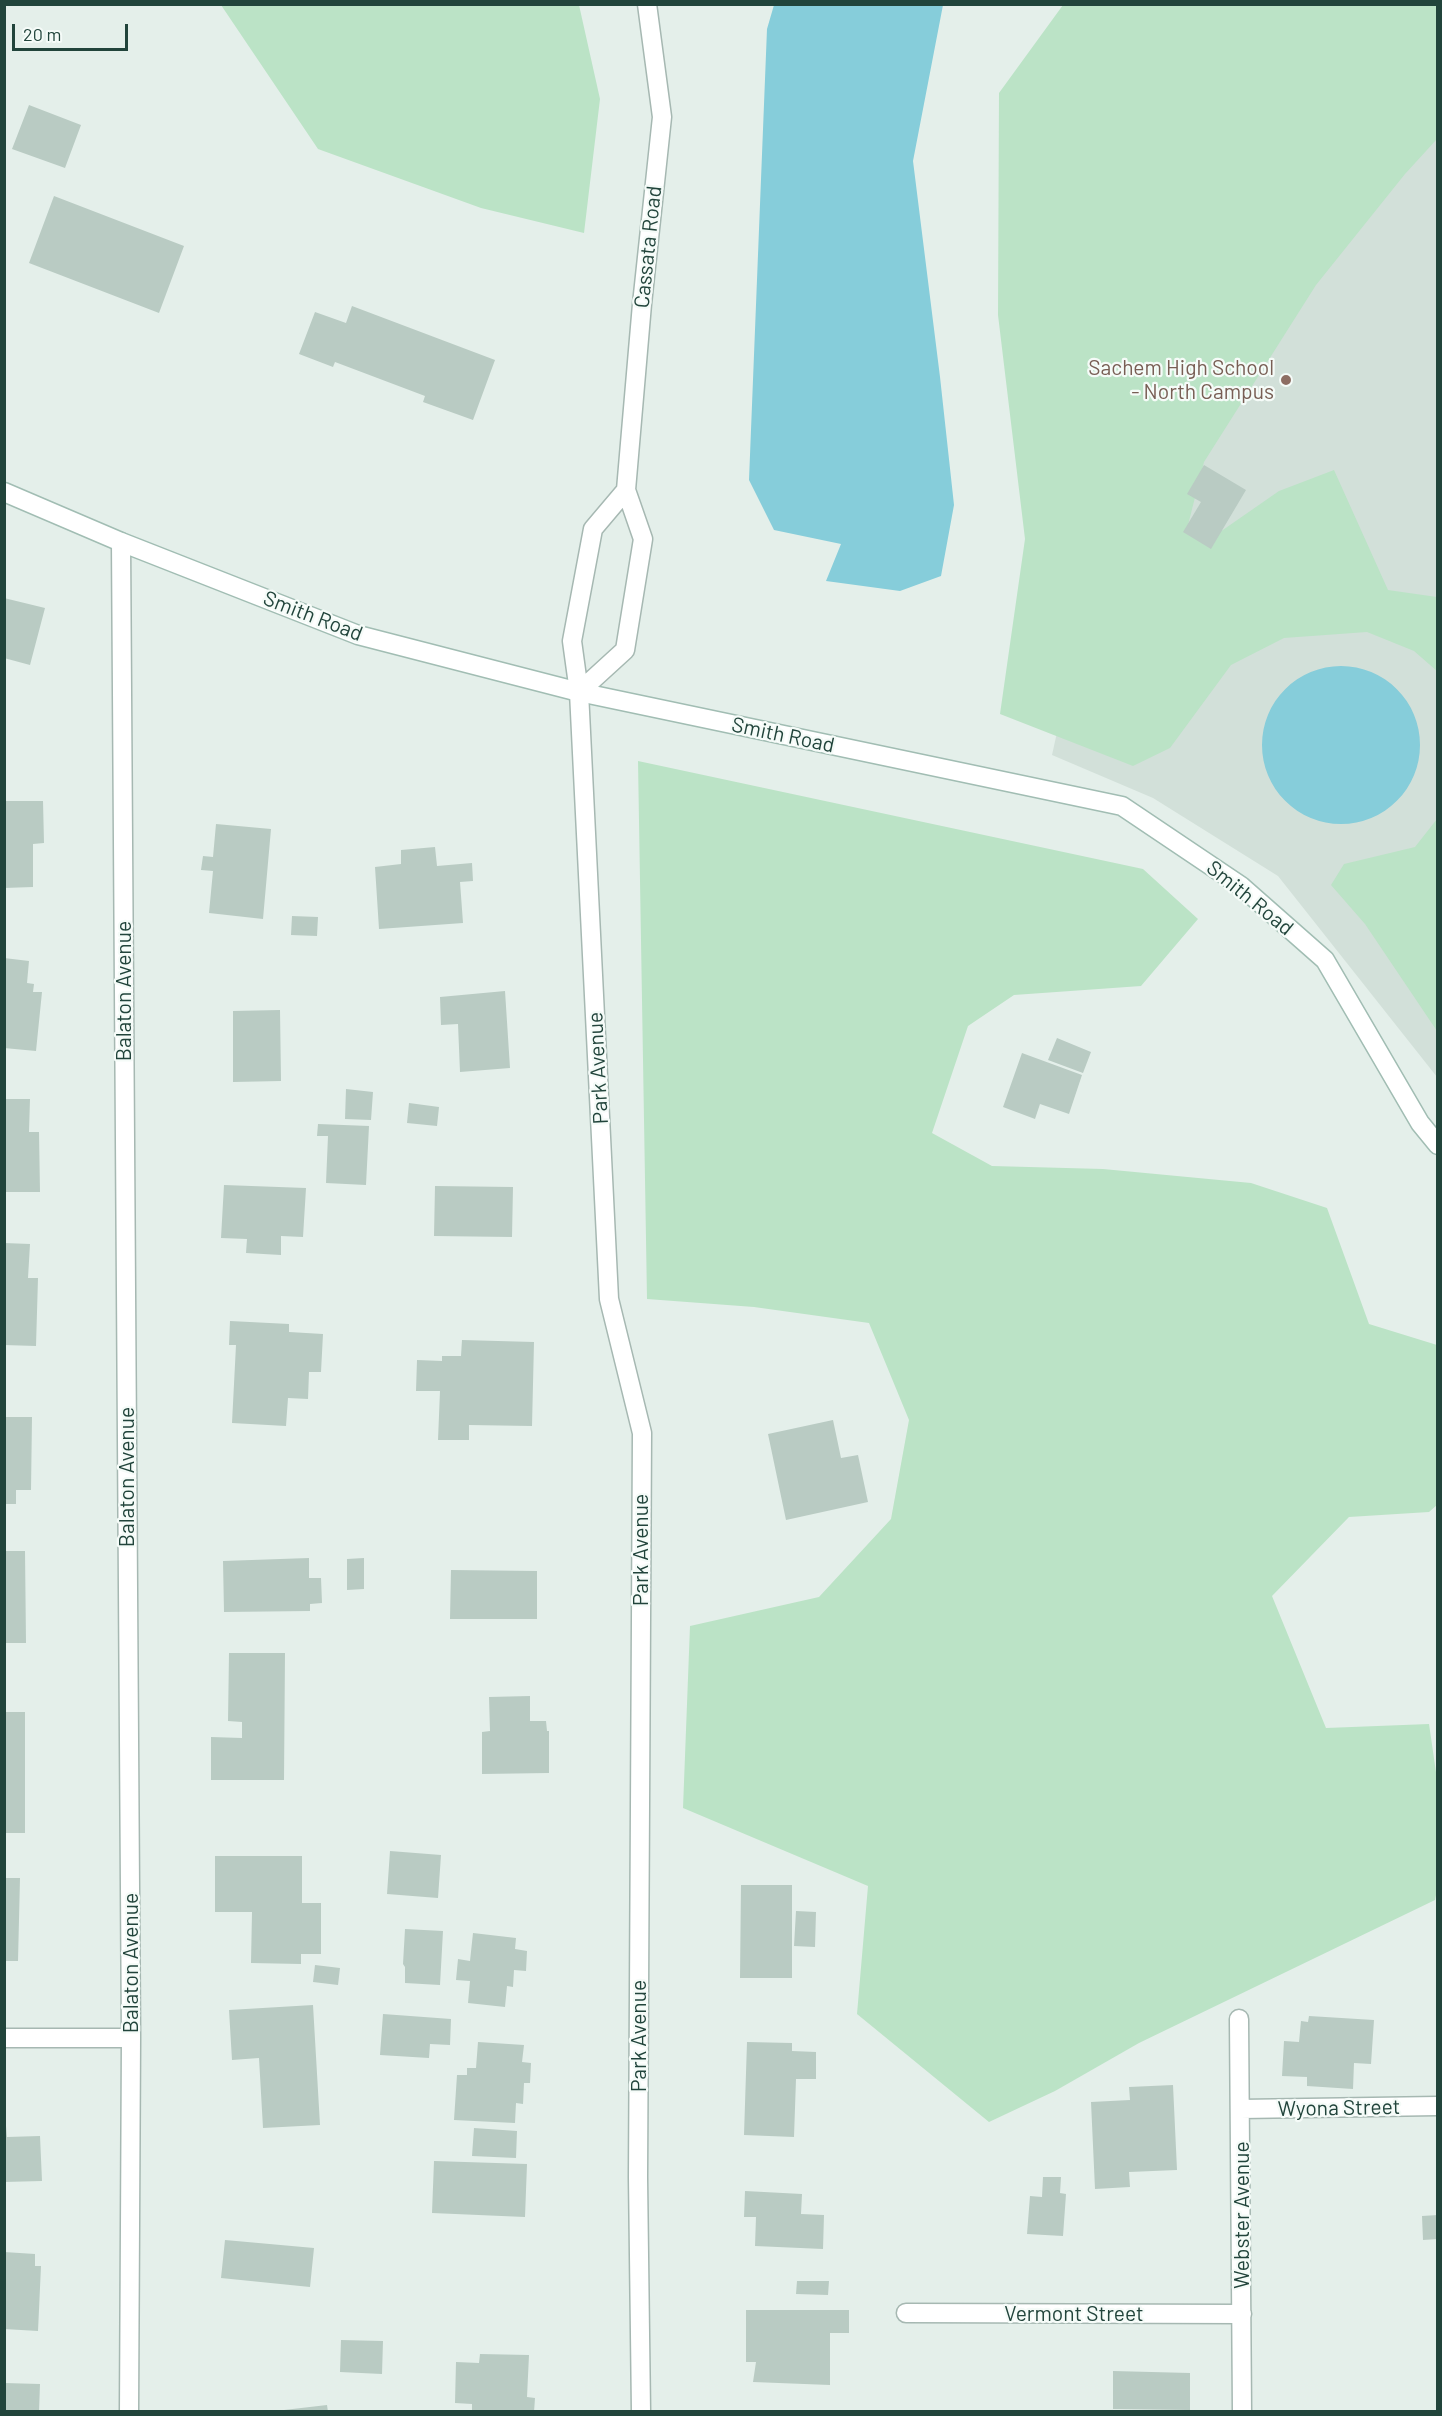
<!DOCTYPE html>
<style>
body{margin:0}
#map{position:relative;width:1442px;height:2416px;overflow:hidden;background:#e4efea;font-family:Barlow,sans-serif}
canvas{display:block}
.frame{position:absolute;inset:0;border:6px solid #21443b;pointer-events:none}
.scale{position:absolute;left:12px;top:24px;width:116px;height:27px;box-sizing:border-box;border:3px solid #21443b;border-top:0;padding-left:8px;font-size:18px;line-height:21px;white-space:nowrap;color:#21443b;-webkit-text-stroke:4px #f5fbf8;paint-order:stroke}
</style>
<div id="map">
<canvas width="1442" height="2416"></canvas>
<div class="frame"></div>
<div class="scale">20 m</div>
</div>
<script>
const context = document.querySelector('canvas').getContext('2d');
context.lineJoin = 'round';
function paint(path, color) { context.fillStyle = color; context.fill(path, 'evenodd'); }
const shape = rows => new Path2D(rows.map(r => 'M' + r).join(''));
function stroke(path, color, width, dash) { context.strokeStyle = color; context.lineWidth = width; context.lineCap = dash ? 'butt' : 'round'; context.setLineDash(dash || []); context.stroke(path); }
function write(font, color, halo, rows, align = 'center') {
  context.font = font + ' Barlow,sans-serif'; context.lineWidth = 4.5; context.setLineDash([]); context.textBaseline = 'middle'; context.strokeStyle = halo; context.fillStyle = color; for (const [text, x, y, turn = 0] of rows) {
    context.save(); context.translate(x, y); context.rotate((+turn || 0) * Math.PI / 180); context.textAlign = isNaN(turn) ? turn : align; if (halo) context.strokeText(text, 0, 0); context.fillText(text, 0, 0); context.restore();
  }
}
paint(shape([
 [1217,5,1437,5,1437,1077,1278,876,1153,798,1052,755]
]), '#d2e0d9');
paint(shape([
 [221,5,579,5,600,99,584,233,481,208,318,149],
 [1063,5,1437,5,1437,139,1405,174,1316,285,1204,462,1188,525,1207,541,1279,491,1334,470,1388,590,1437,597,1437,671,1414,651,1367,632,1284,638,1231,665,1170,748,1133,766,1000,714,1025,539,998,315,999,93],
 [638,761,1143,869,1198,919,1141,986,1014,995,968,1026,932,1133,992,1166,1103,1169,1251,1183,1327,1208,1369,1324,1437,1345,1437,1505,1429,1512,1349,1517,1272,1596,1326,1728,1429,1724,1438,1786,1438,1885,1435,1900,1139,2043,1055,2091,989,2122,857,2014,868,1886,683,1808,690,1626,819,1597,891,1519,909,1420,869,1323,754,1307,647,1299],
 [1437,819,1437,1031,1365,924,1331,885,1344,864,1415,847]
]), '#bbe3c6');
paint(shape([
 [774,5,943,5,913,161,940,377,954,505,941,576,900,591,826,581,841,544,774,530,749,480,767,29],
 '1262 745a79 79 0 1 1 158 0a79 79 0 1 1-158 0Z'
]), '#86cdda');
paint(shape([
 [29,105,81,125,65,168,12,149],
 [54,196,184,246,159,313,29,263],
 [352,306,495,360,473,420,423,402,425,396,335,362,333,367,299,354,315,312,346,323],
 [1204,465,1246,490,1211,549,1183,532,1201,502,1187,494],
 [4,598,45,608,30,665,4,658],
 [4,801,43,801,44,843,33,844,33,887,4,888],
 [216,824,271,829,263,919,209,913,213,871,201,870,203,856,213,857],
 [435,847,437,866,472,863,473,881,460,882,463,923,379,929,375,867,401,864,401,850],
 [292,916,318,917,317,936,291,935],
 [4,958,29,961,27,983,34,984,33,992,42,992,36,1051,4,1048],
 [505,991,510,1068,460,1072,458,1024,441,1025,440,997],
 [280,1010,281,1081,233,1082,233,1011],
 [1057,1038,1091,1052,1083,1073,1048,1060],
 [1022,1053,1082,1075,1069,1114,1040,1104,1035,1119,1003,1107],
 [346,1089,373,1092,371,1120,345,1119],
 [4,1099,30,1099,29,1132,39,1132,40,1192,4,1192],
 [409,1103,439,1107,437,1126,407,1123],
 [318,1124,369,1126,366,1185,326,1183,328,1136,317,1136],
 [224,1185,306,1188,303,1237,281,1236,281,1255,246,1253,247,1239,221,1238],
 [435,1186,513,1187,512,1237,434,1236],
 [4,1243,30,1244,28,1278,38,1278,36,1346,4,1345],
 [230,1321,289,1324,289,1332,323,1334,321,1372,309,1372,308,1399,288,1398,286,1426,232,1423,236,1345,229,1345],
 [462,1340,534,1342,532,1426,469,1425,469,1440,438,1440,440,1391,416,1391,417,1360,442,1361,442,1356,461,1356],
 [4,1417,32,1417,31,1490,16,1490,16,1504,4,1504],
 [833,1420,841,1458,858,1455,868,1502,786,1520,768,1434],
 [4,1551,25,1551,26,1643,4,1643],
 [309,1558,309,1578,321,1578,322,1603,310,1604,310,1611,224,1612,223,1561],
 [364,1558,364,1589,347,1590,347,1559],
 [451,1570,537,1571,537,1619,450,1619],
 [229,1653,285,1653,284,1780,211,1780,211,1737,242,1738,242,1722,228,1721],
 [530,1696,530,1721,546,1721,547,1731,549,1731,549,1773,482,1774,482,1732,490,1731,489,1697],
 [4,1712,25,1712,25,1833,4,1833],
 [390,1851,441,1855,438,1898,387,1894],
 [215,1856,302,1856,302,1903,321,1903,321,1954,301,1954,301,1964,251,1963,252,1912,215,1912],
 [4,1878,20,1878,18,1961,4,1961],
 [741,1885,792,1885,792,1978,740,1978],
 [796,1911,816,1912,815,1947,794,1946],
 [405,1929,443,1931,440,1985,405,1983,405,1967,403,1964],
 [473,1933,516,1938,515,1949,527,1951,526,1971,514,1970,513,1987,507,1986,505,2007,468,2003,470,1981,456,1980,458,1959,470,1961],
 [315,1965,340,1968,338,1985,313,1982],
 [313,2005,320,2125,263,2128,259,2058,232,2060,229,2010],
 [383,2014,451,2019,450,2045,430,2044,429,2058,380,2055],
 [1309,2016,1374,2020,1371,2064,1354,2063,1353,2089,1307,2086,1307,2077,1282,2076,1284,2041,1299,2042,1301,2021,1308,2022],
 [478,2042,524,2045,522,2062,531,2063,530,2083,524,2083,523,2104,516,2103,515,2123,454,2120,457,2075,467,2075,467,2068,476,2068],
 [747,2042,792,2043,792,2051,816,2052,816,2079,796,2079,794,2137,744,2135],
 [1173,2085,1177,2170,1129,2172,1130,2187,1095,2189,1091,2102,1130,2100,1129,2087],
 [4,2126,6,2126,7,2137,40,2136,42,2181,4,2182],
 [474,2128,517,2131,516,2158,472,2156],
 [434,2161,527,2164,525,2217,432,2213],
 [1043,2177,1061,2177,1060,2193,1066,2194,1063,2236,1027,2234,1030,2196,1042,2197],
 [745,2191,802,2194,801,2214,824,2215,823,2249,755,2246,756,2217,744,2217],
 [1438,2215,1438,2239,1423,2240,1422,2216],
 [225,2240,314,2248,310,2287,221,2278],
 [4,2252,35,2254,35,2266,41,2266,38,2331,4,2329],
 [797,2281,829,2281,828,2295,796,2294],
 [746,2310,849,2310,849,2333,830,2333,830,2385,753,2382,756,2362,746,2362],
 [341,2340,383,2341,382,2374,340,2372],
 [480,2354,529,2355,527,2397,535,2398,534,2412,472,2412,472,2404,455,2403,456,2362,479,2363],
 [1113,2371,1190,2373,1190,2410,1113,2409],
 [4,2383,40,2384,39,2412,4,2412],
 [327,2405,328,2412,284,2412,284,2410]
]), '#b9cbc3');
const street = shape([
 [626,490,593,529,572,641,579,692,609,1299,642,1433,638,2177,641,2412],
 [121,542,131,2038,129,2412],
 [579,692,625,650,643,539,626,490,642,304,662,117,647,4],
 [1239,2019,1242,2412],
 [4,2038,131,2038],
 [1241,2109,1438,2106],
 [906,2313,1242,2314]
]);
const secondary = shape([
 [4,492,121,542,358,635,579,692,1122,806,1241,886,1325,960,1420,1123,1438,1145]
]);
stroke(street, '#a6b8b2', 21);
stroke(secondary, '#a1bdb3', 21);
stroke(street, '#fff', 18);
stroke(secondary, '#fff', 18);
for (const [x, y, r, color] of [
 [1286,380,6,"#8d6e63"]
]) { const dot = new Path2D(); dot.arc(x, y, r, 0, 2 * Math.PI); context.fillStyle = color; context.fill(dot); stroke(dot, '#f5fbf8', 2); }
write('21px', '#21443b', '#f5fbf8', [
 ["Cassata Road",648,247,-84],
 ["Smith Road",313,616,21],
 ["Smith Road",783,735,12],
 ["Smith Road",1250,898,39],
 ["Balaton Avenue",124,991,-90],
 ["Park Avenue",598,1068,-93],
 ["Balaton Avenue",127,1477,-90],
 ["Park Avenue",641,1550,-90],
 ["Balaton Avenue",131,1963,-90],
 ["Park Avenue",639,2036,-90],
 ["Wyona Street",1339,2108,-1],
 ["Webster Avenue",1242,2215,-90],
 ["Vermont Street",1074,2314]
]);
write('21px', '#785e54', '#f5fbf8', [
 ["Sachem High School",1274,368],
 ["- North Campus",1274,392]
], 'right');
</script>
